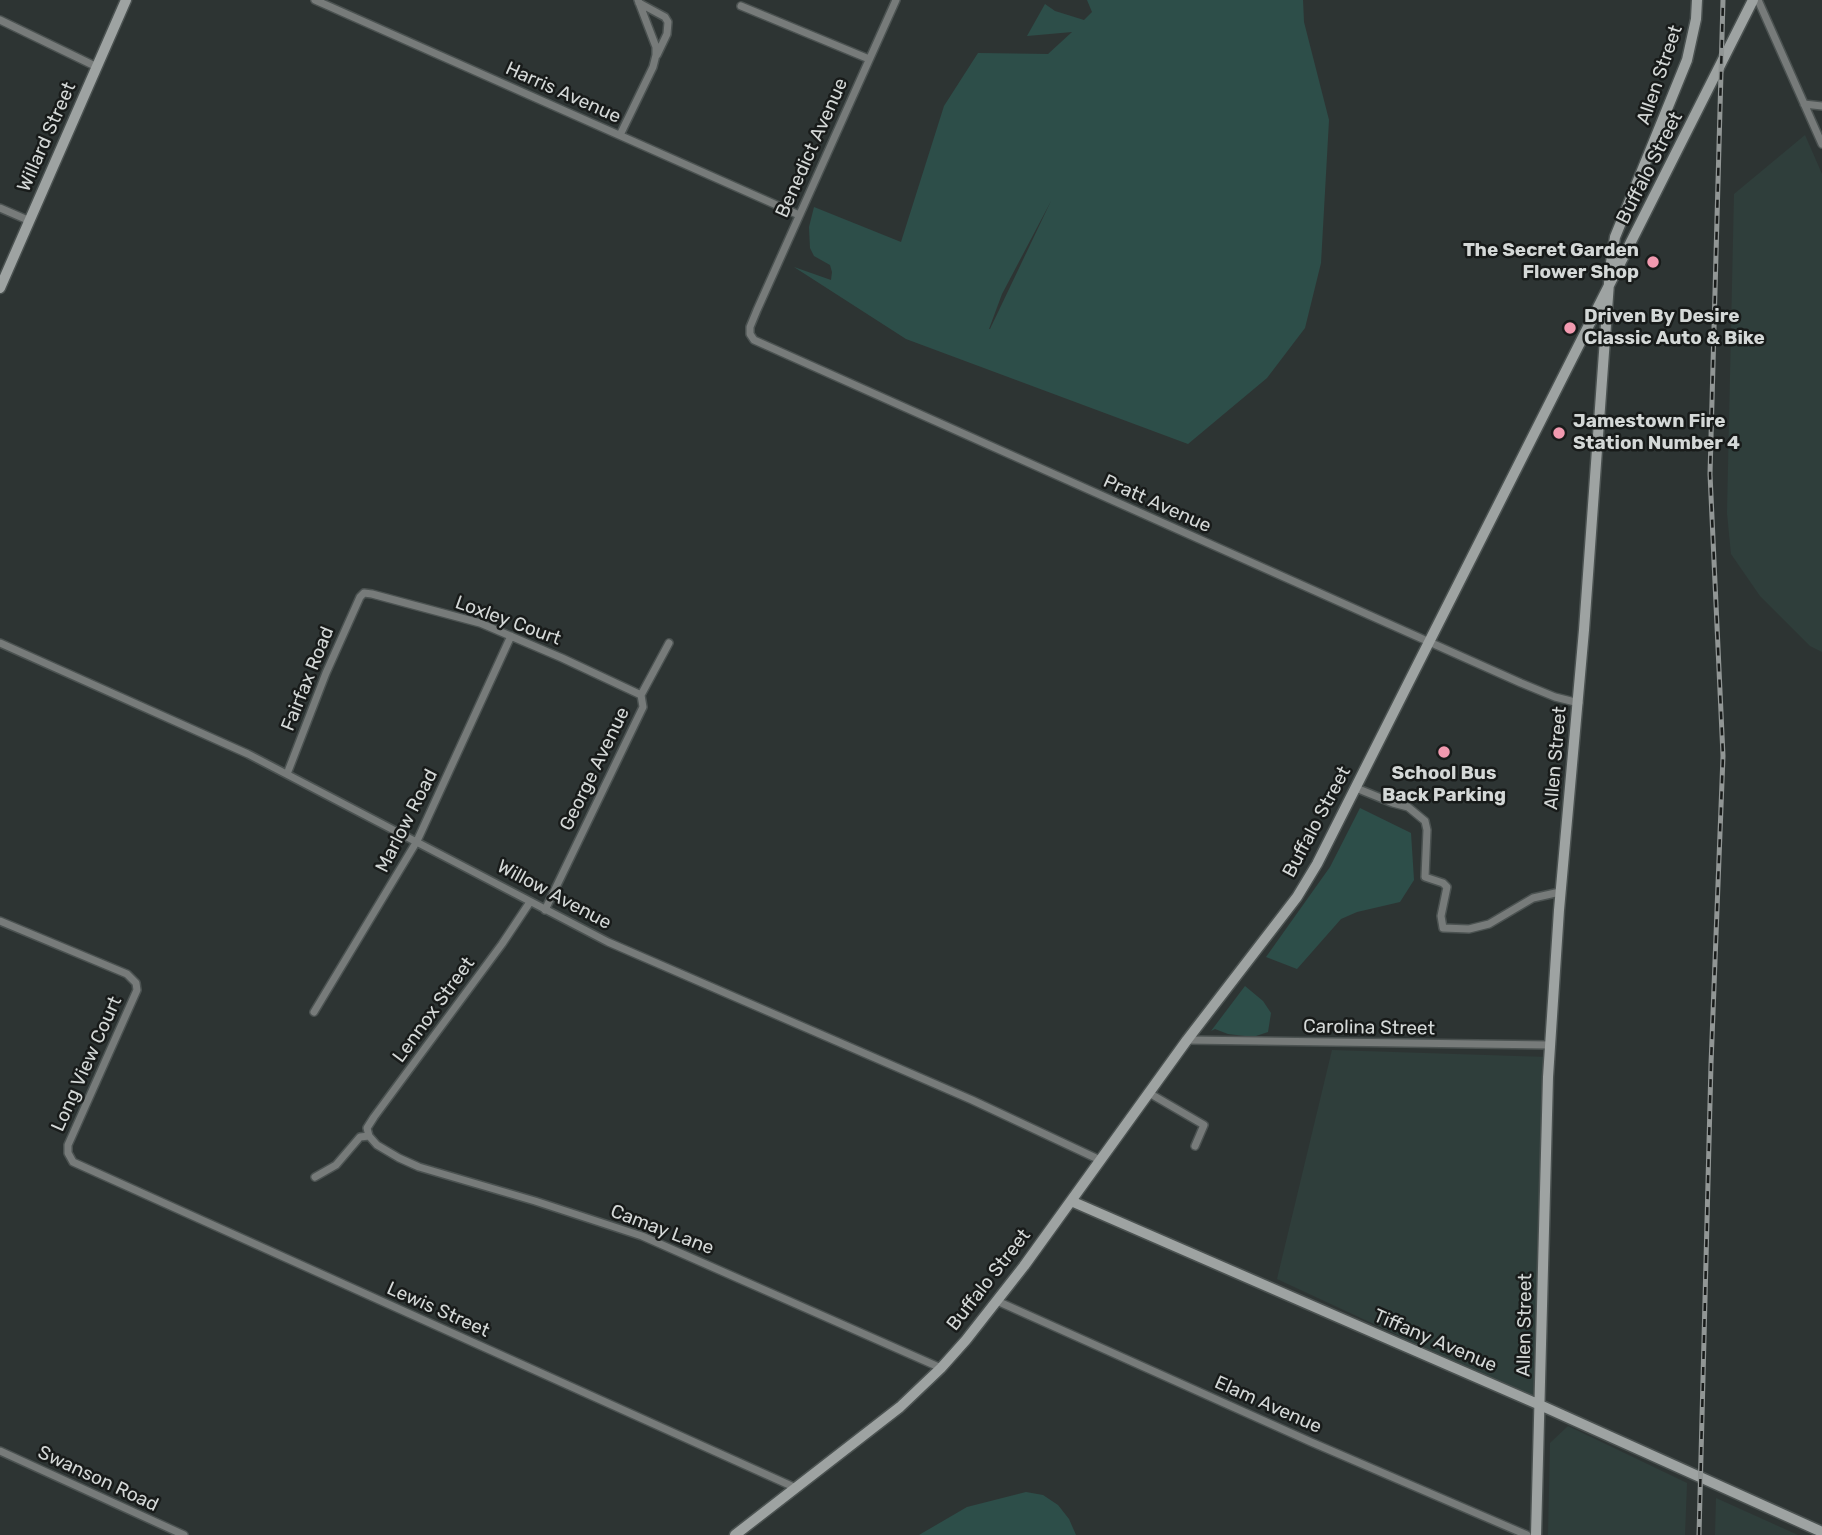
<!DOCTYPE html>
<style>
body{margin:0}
canvas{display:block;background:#2d3433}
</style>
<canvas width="1822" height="1535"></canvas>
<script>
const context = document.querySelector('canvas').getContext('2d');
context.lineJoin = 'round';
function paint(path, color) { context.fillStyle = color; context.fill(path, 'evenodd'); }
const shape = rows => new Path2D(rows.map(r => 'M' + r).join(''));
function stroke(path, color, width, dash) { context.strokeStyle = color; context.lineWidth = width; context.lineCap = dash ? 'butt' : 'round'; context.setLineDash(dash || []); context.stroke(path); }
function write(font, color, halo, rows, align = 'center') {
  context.font = font + ' Rubik,sans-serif'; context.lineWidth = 5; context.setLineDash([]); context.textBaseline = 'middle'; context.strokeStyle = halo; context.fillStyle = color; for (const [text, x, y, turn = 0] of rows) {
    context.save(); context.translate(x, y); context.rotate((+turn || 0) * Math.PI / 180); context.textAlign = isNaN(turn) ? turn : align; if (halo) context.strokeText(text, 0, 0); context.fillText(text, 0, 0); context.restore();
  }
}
paint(shape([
 [1805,135,1822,174,1822,652,1810,646,1760,596,1731,554,1727,513,1734,194],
 [1332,1050,1547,1057,1535,1399,1277,1279],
 [1568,1426,1687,1483,1685,1535,1548,1535,1550,1443],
 [1716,1498,1798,1535,1715,1535]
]), '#2f3e3b');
paint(shape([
 [1087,0,1303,0,1304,22,1329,120,1321,263,1305,328,1267,378,1188,444,906,339,794,267,831,280,832,272,830,265,814,256,810,248,809,227,814,207,901,242,944,106,978,53,1048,54,1072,32,1027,36,1045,4,1055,11,1084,20,1092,12],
 [1051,201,990,329,989,329,1002,294],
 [1360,808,1411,833,1414,880,1400,902,1357,912,1341,919,1297,969,1266,957,1330,867],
 [1245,986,1263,1001,1271,1013,1268,1032,1253,1037,1228,1034,1215,1029,1211,1031],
 [1026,1492,1043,1495,1058,1505,1069,1519,1076,1535,919,1535,967,1507]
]), '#2d4e49');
const street = shape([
 [315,0,799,215],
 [896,0,757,310,750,327,750,334,754,340,1521,683,1555,697,1579,703],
 [1758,0,1822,144],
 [639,3,665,17,668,22,667,34,657,55],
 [741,6,869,59],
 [0,20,97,67],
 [1804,104,1822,106],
 [620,135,653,67,656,55,656,47,638,0],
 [0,208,30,221],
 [0,643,248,754,608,942,972,1100,1100,1160],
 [287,774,326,673,360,597,364,593,372,594,480,623,562,658,641,695],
 [1356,788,1393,803,1408,807,1425,821,1427,830,1425,877,1443,883,1447,887,1441,916,1443,928,1469,929,1489,924,1533,898,1560,892],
 [545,910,643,707,641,695,669,643],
 [0,921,127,974,136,983,137,990,68,1145,68,1153,73,1162,796,1488],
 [314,1012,417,841,511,636],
 [1187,1040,1550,1045],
 [1149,1093,1204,1125,1195,1146],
 [369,1136,377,1145,399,1158,419,1167,535,1201,642,1236,941,1368],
 [369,1136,367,1128,374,1117,502,944,530,902],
 [315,1177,336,1165,360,1137,369,1136],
 [997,1301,1311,1442,1527,1535],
 [0,1451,184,1535]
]);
const secondary = shape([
 [0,288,126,0],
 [1071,1201,1540,1405,1822,1532],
 [735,1535,900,1407,941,1368,966,1340,1024,1266,1187,1040,1297,897,1317,864,1753,0],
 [1536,1535,1548,1077,1559,910,1584,630,1610,269,1615,237,1687,60,1696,19,1697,0]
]);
stroke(street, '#4b5251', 10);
stroke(secondary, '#4b5251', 13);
stroke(street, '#777b7a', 7);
stroke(secondary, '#9ea3a2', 10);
const rail = shape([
 [1699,1535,1711,1064,1723,756,1710,474,1723,0]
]);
stroke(rail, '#919695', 5);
stroke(rail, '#181b1a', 2.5, [8]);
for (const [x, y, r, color] of [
 [1653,262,7,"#f29ab0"],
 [1570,328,7,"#f29ab0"],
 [1559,433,7,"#f29ab0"],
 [1444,752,7,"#f29ab0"]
]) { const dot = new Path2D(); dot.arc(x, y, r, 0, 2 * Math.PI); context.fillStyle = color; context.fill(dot); stroke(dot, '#181b1a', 2.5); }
write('19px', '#d4d8d7', '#181b1a', [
 ["Allen Street",1660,75,-71],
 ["Harris Avenue",563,93,24],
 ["Willard Street",47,137,-66],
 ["Benedict Avenue",812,148,-66],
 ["Buffalo Street",1650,168,-63],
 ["Pratt Avenue",1157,504,24],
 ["Loxley Court",508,621,20],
 ["Fairfax Road",308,679,-68],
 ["Allen Street",1556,758,-85],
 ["George Avenue",595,769,-64],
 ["Marlow Road",407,821,-63],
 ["Buffalo Street",1317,822,-62],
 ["Willow Avenue",554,895,28],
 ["Lennox Street",434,1010,-54],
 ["Carolina Street",1369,1028,1],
 ["Long View Court",87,1064,-66],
 ["Camay Lane",662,1230,21],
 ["Buffalo Street",989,1280,-52],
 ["Lewis Street",438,1310,24],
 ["Allen Street",1525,1325,-89],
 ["Tiffany Avenue",1435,1341,23],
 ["Elam Avenue",1268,1405,24],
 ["Swanson Road",98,1479,25]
]);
write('bold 19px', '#d4d8d7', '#181b1a', [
 ["The Secret Garden",1639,251,"right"],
 ["Flower Shop",1639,273,"right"],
 ["Driven By Desire",1584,317],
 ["Classic Auto & Bike",1584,339],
 ["Jamestown Fire",1573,422],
 ["Station Number 4",1573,444],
 ["School Bus",1444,774,"center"],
 ["Back Parking",1444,796,"center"]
], 'left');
</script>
